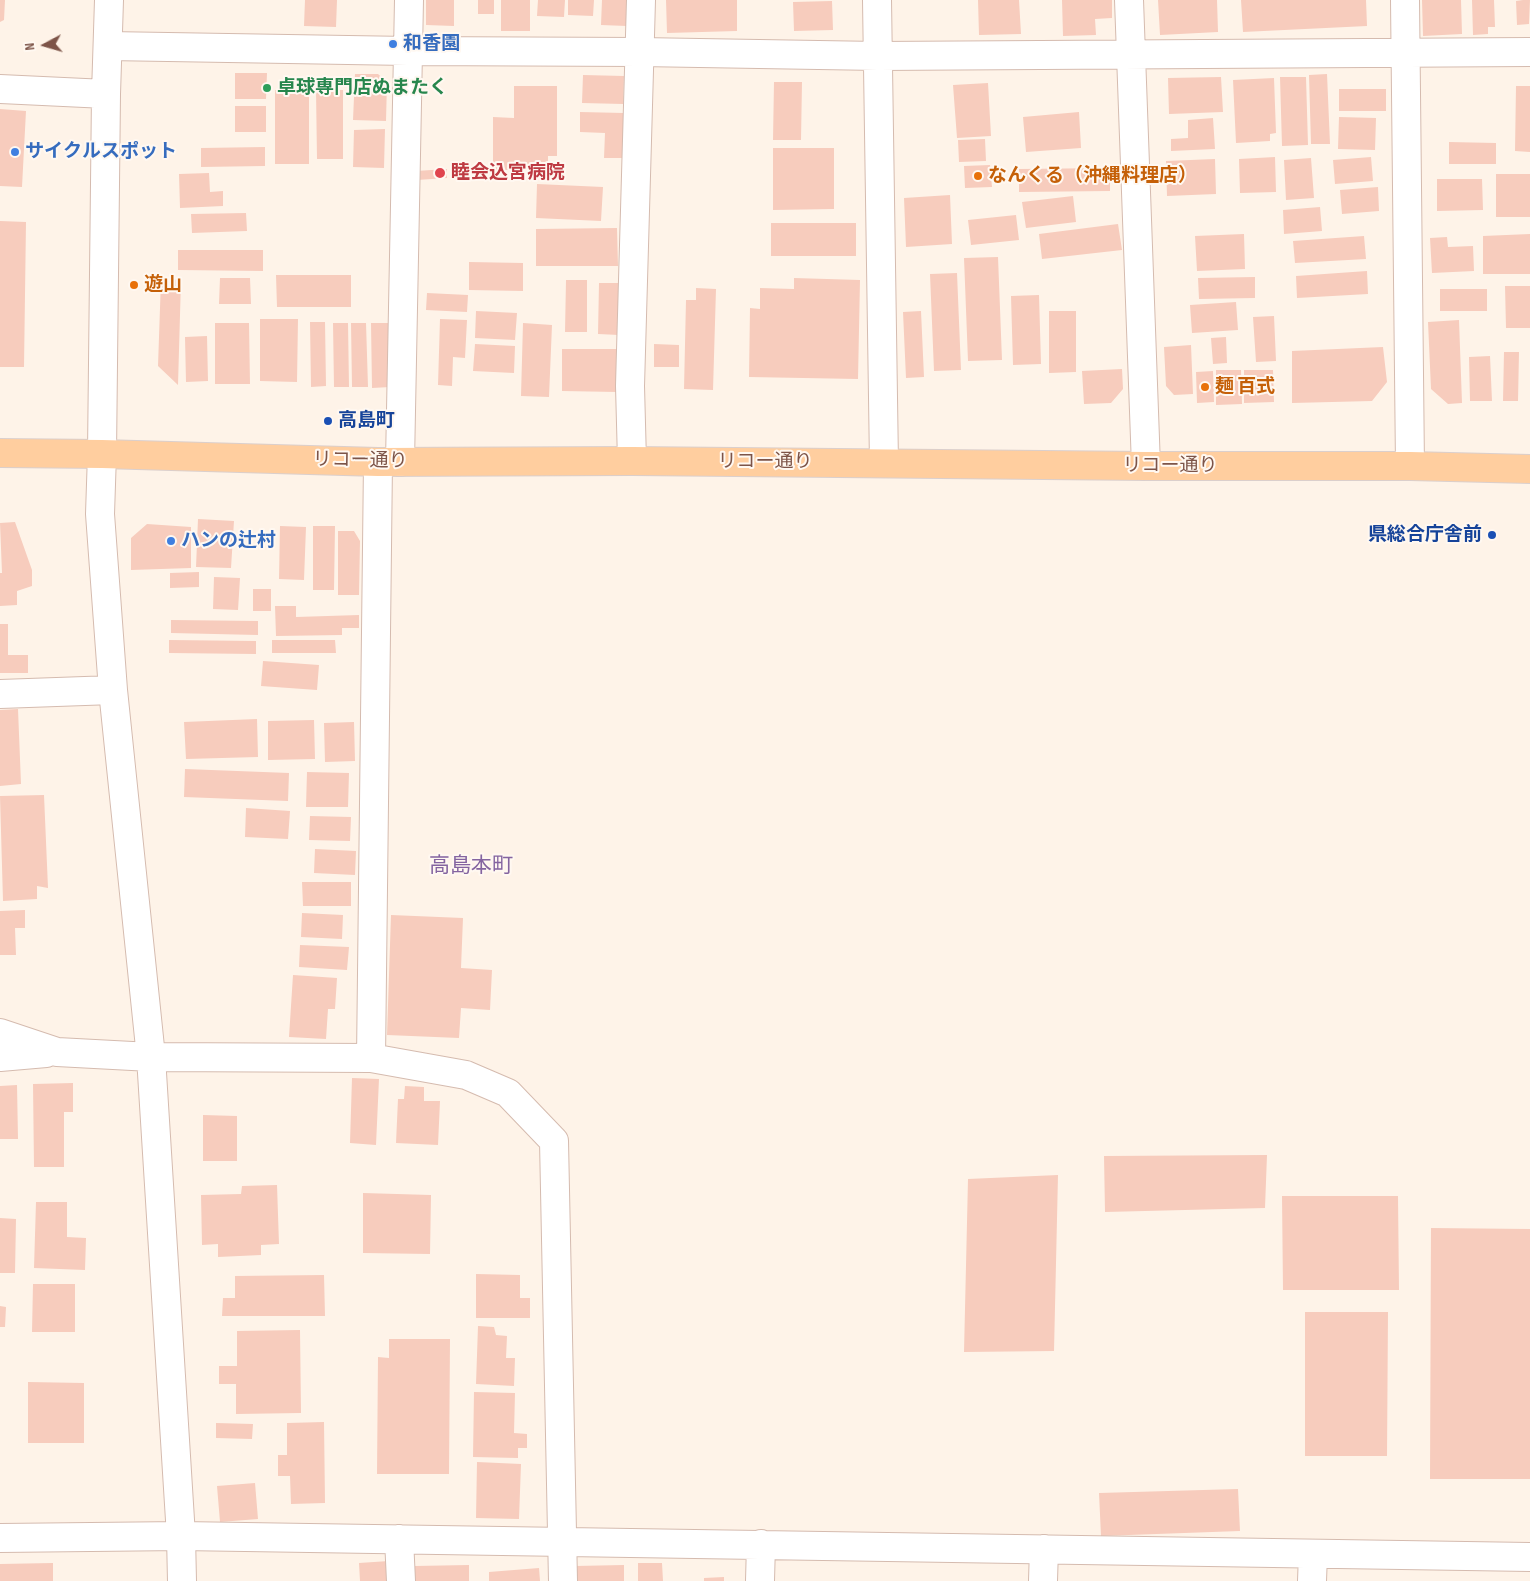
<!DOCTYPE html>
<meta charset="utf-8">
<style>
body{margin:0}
#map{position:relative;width:1530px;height:1581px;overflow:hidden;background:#fef3e8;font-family:"Sofia Sans Condensed",sans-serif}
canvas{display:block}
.north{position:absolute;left:20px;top:20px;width:50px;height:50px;-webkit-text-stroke:4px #fff8f1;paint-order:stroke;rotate:264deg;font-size:14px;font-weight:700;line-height:20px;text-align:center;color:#7d5448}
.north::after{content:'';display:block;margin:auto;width:18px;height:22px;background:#7d5448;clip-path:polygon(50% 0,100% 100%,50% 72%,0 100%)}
</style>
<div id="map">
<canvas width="1530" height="1581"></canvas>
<div class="north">N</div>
</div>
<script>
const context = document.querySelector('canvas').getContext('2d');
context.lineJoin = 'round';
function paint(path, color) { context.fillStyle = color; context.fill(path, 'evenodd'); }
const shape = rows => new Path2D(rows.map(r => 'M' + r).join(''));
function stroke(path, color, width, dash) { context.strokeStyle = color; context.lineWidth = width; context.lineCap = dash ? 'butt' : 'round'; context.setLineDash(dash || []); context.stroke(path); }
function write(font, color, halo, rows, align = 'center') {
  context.font = font + ' "Sofia Sans Condensed","Noto Sans JP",sans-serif'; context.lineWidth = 4; context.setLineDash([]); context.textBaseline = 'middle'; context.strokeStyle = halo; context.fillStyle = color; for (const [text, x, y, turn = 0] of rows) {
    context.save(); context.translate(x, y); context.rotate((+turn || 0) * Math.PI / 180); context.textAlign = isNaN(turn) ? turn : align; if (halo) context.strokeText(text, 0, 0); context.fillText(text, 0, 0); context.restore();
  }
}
paint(shape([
 [0,0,5,0,4,20,0,22],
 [305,0,337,0,336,27,304,26],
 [426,0,454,0,454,26,426,25],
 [478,0,494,0,494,14,478,14],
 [501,0,530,0,530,31,501,31],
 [538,0,565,0,564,17,537,16],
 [568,0,594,0,593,16,568,15],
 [602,0,628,0,627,26,601,25],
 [666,0,737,0,737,31,667,33],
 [978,0,1019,0,1021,34,979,35],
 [1062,0,1112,0,1112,18,1095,19,1096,35,1063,36],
 [1158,0,1217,0,1218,32,1160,35],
 [1241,0,1366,0,1367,26,1243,32],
 [1422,0,1461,0,1462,34,1423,36],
 [1472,0,1494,0,1495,27,1488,27,1488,34,1473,35],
 [1523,0,1530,0,1529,24,1517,25,1516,1],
 [832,1,833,30,794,31,793,2],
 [235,73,267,73,266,99,235,99],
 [355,74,378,74,387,82,386,121,353,120],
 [1327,74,1330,144,1311,144,1309,75],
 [583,75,624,76,623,104,582,103],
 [1221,77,1223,112,1169,114,1168,78],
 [1280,77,1306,77,1308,145,1282,146],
 [1274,78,1276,133,1270,134,1270,141,1236,143,1233,80],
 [774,82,802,82,801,140,773,140],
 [988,83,991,136,957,138,953,85],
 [514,86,557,86,557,156,548,156,548,170,493,170,493,117,514,118],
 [1516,86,1530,86,1530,152,1515,151],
 [309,89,309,164,275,164,275,90],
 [1339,89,1386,89,1386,111,1339,111],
 [316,90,343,90,343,159,317,159],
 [235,106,266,106,266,132,235,132],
 [0,109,26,111,22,187,0,186],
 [580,112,624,113,623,158,604,158,605,133,580,132],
 [1079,112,1081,148,1026,152,1023,117],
 [1339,117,1376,118,1375,150,1338,149],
 [1213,118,1215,149,1171,151,1171,139,1188,138,1188,120],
 [385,129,384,168,353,167,354,130],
 [985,139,986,161,959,162,958,140],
 [1449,142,1496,143,1496,164,1449,164],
 [265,147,265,166,201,167,201,148],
 [773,148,834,148,834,209,773,210],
 [1275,157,1276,192,1240,193,1239,159],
 [1371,157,1373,181,1335,184,1333,160],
 [1311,158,1314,198,1286,200,1284,160],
 [1215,159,1216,194,1167,196,1166,161],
 [990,165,992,187,965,188,964,166],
 [1110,168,1110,191,1019,192,1019,169],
 [447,169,447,178,417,180,416,171],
 [209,173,210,192,223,191,223,206,180,208,179,174],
 [1496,174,1530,174,1530,217,1496,217],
 [1437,179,1482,179,1483,210,1437,211],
 [537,184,603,187,601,221,536,218],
 [1378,187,1379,211,1342,214,1340,190],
 [950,195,952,244,906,247,904,198],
 [1073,196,1076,222,1026,228,1022,202],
 [1320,207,1322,231,1284,234,1283,210],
 [246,213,247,231,192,233,191,214],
 [1016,215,1019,240,971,245,968,220],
 [0,221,26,222,24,367,0,367],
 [771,223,856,223,856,256,771,256],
 [1118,224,1122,250,1042,259,1039,234],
 [617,228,618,266,536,266,536,229],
 [1244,234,1245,269,1197,271,1195,236],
 [1530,234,1530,274,1483,274,1483,236],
 [1364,236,1366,259,1295,263,1293,241],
 [1447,237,1448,247,1473,246,1474,271,1432,273,1430,238],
 [178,250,263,250,263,271,178,270],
 [998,257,1002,360,968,361,964,258],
 [469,262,523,263,523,291,469,290],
 [1367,271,1368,294,1297,298,1296,276],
 [957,273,961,370,934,371,930,274],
 [276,275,351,275,351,307,277,307],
 [1255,277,1255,298,1199,299,1198,278],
 [220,278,250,278,251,304,219,304],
 [794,278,860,280,858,379,749,377,750,308,760,309,760,288,794,289],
 [161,279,181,280,178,385,158,366],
 [566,280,587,280,587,332,565,332],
 [599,283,620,283,619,335,598,334],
 [1505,286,1530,286,1530,328,1506,328],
 [696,288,716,289,713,390,684,389,686,300,696,300],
 [1440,289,1487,289,1487,311,1440,311],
 [427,293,468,295,467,312,426,310],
 [1039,295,1041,364,1013,365,1011,296],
 [1236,302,1238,330,1192,333,1190,305],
 [476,311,517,313,515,340,475,338],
 [921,311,924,377,906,378,903,312],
 [1049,311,1076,311,1076,372,1049,373],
 [1274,316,1276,361,1256,362,1253,317],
 [260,319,298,319,297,382,260,381],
 [440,319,467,320,465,358,453,357,452,386,438,385],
 [1459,320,1462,403,1448,404,1431,389,1428,322],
 [310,322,325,322,326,386,311,387],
 [215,323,249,323,250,384,215,384],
 [333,323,348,323,349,387,334,387],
 [351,323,366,323,368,387,352,387],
 [371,323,389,323,390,387,372,388],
 [523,323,552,325,549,397,521,396],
 [207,336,208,381,186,382,185,337],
 [1226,337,1227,363,1213,364,1211,338],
 [475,344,515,346,514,373,473,371],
 [654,344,679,345,679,367,654,367],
 [1191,345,1193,394,1174,395,1166,386,1164,347],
 [1383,347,1387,382,1372,401,1292,403,1292,351],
 [562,349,618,349,617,392,562,391],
 [1504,352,1519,352,1518,401,1503,401],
 [1490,356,1492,401,1470,401,1469,357],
 [1122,369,1123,389,1111,403,1084,404,1082,371],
 [1216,370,1241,370,1242,404,1216,405],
 [1244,370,1273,370,1274,402,1244,403],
 [1213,371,1214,402,1197,403,1196,372],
 [198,519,234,521,231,568,196,567],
 [15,522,32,570,32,586,17,591,17,605,0,606,0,573,2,573,0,523],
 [147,524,191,527,191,568,131,570,131,538],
 [280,526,306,527,304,580,279,579],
 [313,526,335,526,334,590,313,590],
 [338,531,354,531,360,541,359,595,338,595],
 [199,572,199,587,170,588,170,573],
 [214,577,240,578,238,610,213,609],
 [253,589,271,589,271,611,253,611],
 [275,606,296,606,296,617,359,615,359,628,342,628,342,635,276,636],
 [171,620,258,621,258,635,171,633],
 [0,624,8,624,8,655,28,655,28,673,0,673],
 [169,640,256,641,256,654,169,653],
 [272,640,335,640,336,653,272,653],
 [263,661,319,665,317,690,261,686],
 [18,709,21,784,0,786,0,710],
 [257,719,258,757,186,759,184,722],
 [314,720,315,759,268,760,268,721],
 [354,722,355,761,325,762,324,723],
 [185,769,289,773,288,801,184,797],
 [307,772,349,773,348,807,306,807],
 [44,795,48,888,37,886,37,899,3,901,0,796],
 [246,808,290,811,288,839,245,837],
 [310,816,351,817,350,841,309,840],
 [315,849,356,851,355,875,314,873],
 [302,882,351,882,351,906,303,906],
 [25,910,25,928,15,928,16,955,0,955,0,911],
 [302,913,343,915,342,939,301,937],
 [391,915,463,918,461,968,492,970,490,1010,461,1008,459,1038,387,1035],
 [300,945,349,947,347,970,299,967],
 [293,975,337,978,335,1009,328,1009,326,1039,289,1037],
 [352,1078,379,1079,376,1145,350,1143],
 [73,1083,73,1112,64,1112,64,1167,34,1167,33,1084],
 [17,1085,18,1139,0,1139,0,1086],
 [405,1086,424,1087,424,1101,440,1101,438,1145,396,1143,398,1099,404,1099],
 [203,1115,237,1116,237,1161,203,1161],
 [1267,1155,1265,1208,1105,1212,1104,1156],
 [1058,1175,1054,1351,964,1352,968,1179],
 [277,1185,279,1244,261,1245,261,1255,218,1257,218,1244,202,1245,201,1195,241,1194,242,1186],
 [363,1193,431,1195,430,1254,363,1253],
 [1282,1196,1398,1196,1399,1290,1283,1290],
 [36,1202,67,1202,67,1237,86,1238,85,1270,34,1268],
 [0,1218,16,1219,15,1273,0,1273],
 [1431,1228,1530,1229,1530,1479,1430,1479],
 [476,1274,520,1275,520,1298,530,1298,530,1318,476,1318],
 [324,1275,325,1316,222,1316,223,1298,235,1298,235,1276],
 [33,1284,75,1284,75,1332,32,1332],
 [0,1306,6,1307,5,1327,0,1327],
 [1305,1312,1388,1312,1387,1456,1305,1456],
 [478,1326,494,1327,496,1335,507,1336,506,1358,515,1358,514,1386,476,1384],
 [300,1330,301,1413,236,1414,236,1384,219,1384,219,1366,237,1366,237,1331],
 [389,1339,450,1339,449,1474,377,1474,378,1357,389,1358],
 [28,1382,84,1383,84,1443,28,1443],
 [474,1392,515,1393,514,1433,527,1434,527,1448,518,1448,518,1458,473,1457],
 [324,1422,325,1503,291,1504,290,1476,278,1476,278,1455,287,1455,287,1423],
 [216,1423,253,1424,252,1439,216,1438],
 [477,1462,521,1464,519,1519,476,1518],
 [255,1483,258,1519,220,1522,217,1486],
 [1238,1489,1240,1531,1101,1536,1099,1493],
 [389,1561,390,1581,360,1581,359,1563],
 [53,1563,53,1581,0,1581,0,1564],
 [638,1563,662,1563,663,1581,638,1581],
 [469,1565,469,1581,415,1581,415,1566],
 [624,1565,624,1581,575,1581,575,1566],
 [539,1568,540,1581,489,1581,489,1572],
 [724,1577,724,1581,704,1581,704,1578]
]), '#f7ccbd');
const minor = shape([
 [109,0,106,94,102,454,100,514,113,690,151,1057,181,1536,182,1581],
 [877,0,884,463],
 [1129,0,1146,466],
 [1405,0,1410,466],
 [108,46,408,51,640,52,878,56,1530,52],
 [0,89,106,94],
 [632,461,630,386,641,0],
 [400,462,409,0],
 [0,694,113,690],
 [0,1033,57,1052,151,1057,371,1058,466,1075,508,1093,554,1141,563,1581],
 [0,1057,46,1053],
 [371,1058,378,462],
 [0,1538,181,1536,1530,1557],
 [399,1539,401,1581],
 [760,1581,761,1544],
 [1043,1581,1044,1549],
 [1312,1581,1313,1554]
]);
const major = shape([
 [0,453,102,454,378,462,632,461,1146,466,1410,466,1530,469]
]);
stroke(minor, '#d5bbaf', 30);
stroke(major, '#dbcfcc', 30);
stroke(minor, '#fff', 28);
stroke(major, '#ffce9f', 28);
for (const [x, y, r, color] of [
 [393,44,5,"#3f7fe0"],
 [267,88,5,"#2e9e5b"],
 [15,152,5,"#3f7fe0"],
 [440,173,6,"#e0444e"],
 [978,176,5,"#e8710a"],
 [134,285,5,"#e8710a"],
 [1205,387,5,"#e8710a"],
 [328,421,5,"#1a4fb4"],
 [1492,535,5,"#1a4fb4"],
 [171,541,5,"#3f7fe0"]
]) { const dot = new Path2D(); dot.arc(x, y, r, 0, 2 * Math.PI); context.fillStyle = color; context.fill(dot); stroke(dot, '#fff8f1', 2); }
write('bold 19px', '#366cbe', '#fff8f1', [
 ["和香園",403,44],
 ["サイクルスポット",25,152],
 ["ハンの辻村",181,541]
], 'left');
write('bold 19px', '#27864d', '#fff8f1', [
 ["卓球専門店ぬまたく",277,88]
], 'left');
write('bold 19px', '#be3a42', '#fff8f1', [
 ["睦会込宮病院",451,173]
], 'left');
write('bold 19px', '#c56008', '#fff8f1', [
 ["なんくる（沖縄料理店）",988,176],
 ["遊山",144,285],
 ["麺 百式",1215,387]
], 'left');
write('bold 19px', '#164399', '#fff8f1', [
 ["高島町",338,421],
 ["県総合庁舎前",1482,535,"right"]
], 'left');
write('19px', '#7d5448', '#fff8f1', [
 ["リコー通り",360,461,1],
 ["リコー通り",765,462],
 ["リコー通り",1170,466]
]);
write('21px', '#8464a0', '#fff8f1', [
 ["高島本町",471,867]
]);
</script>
